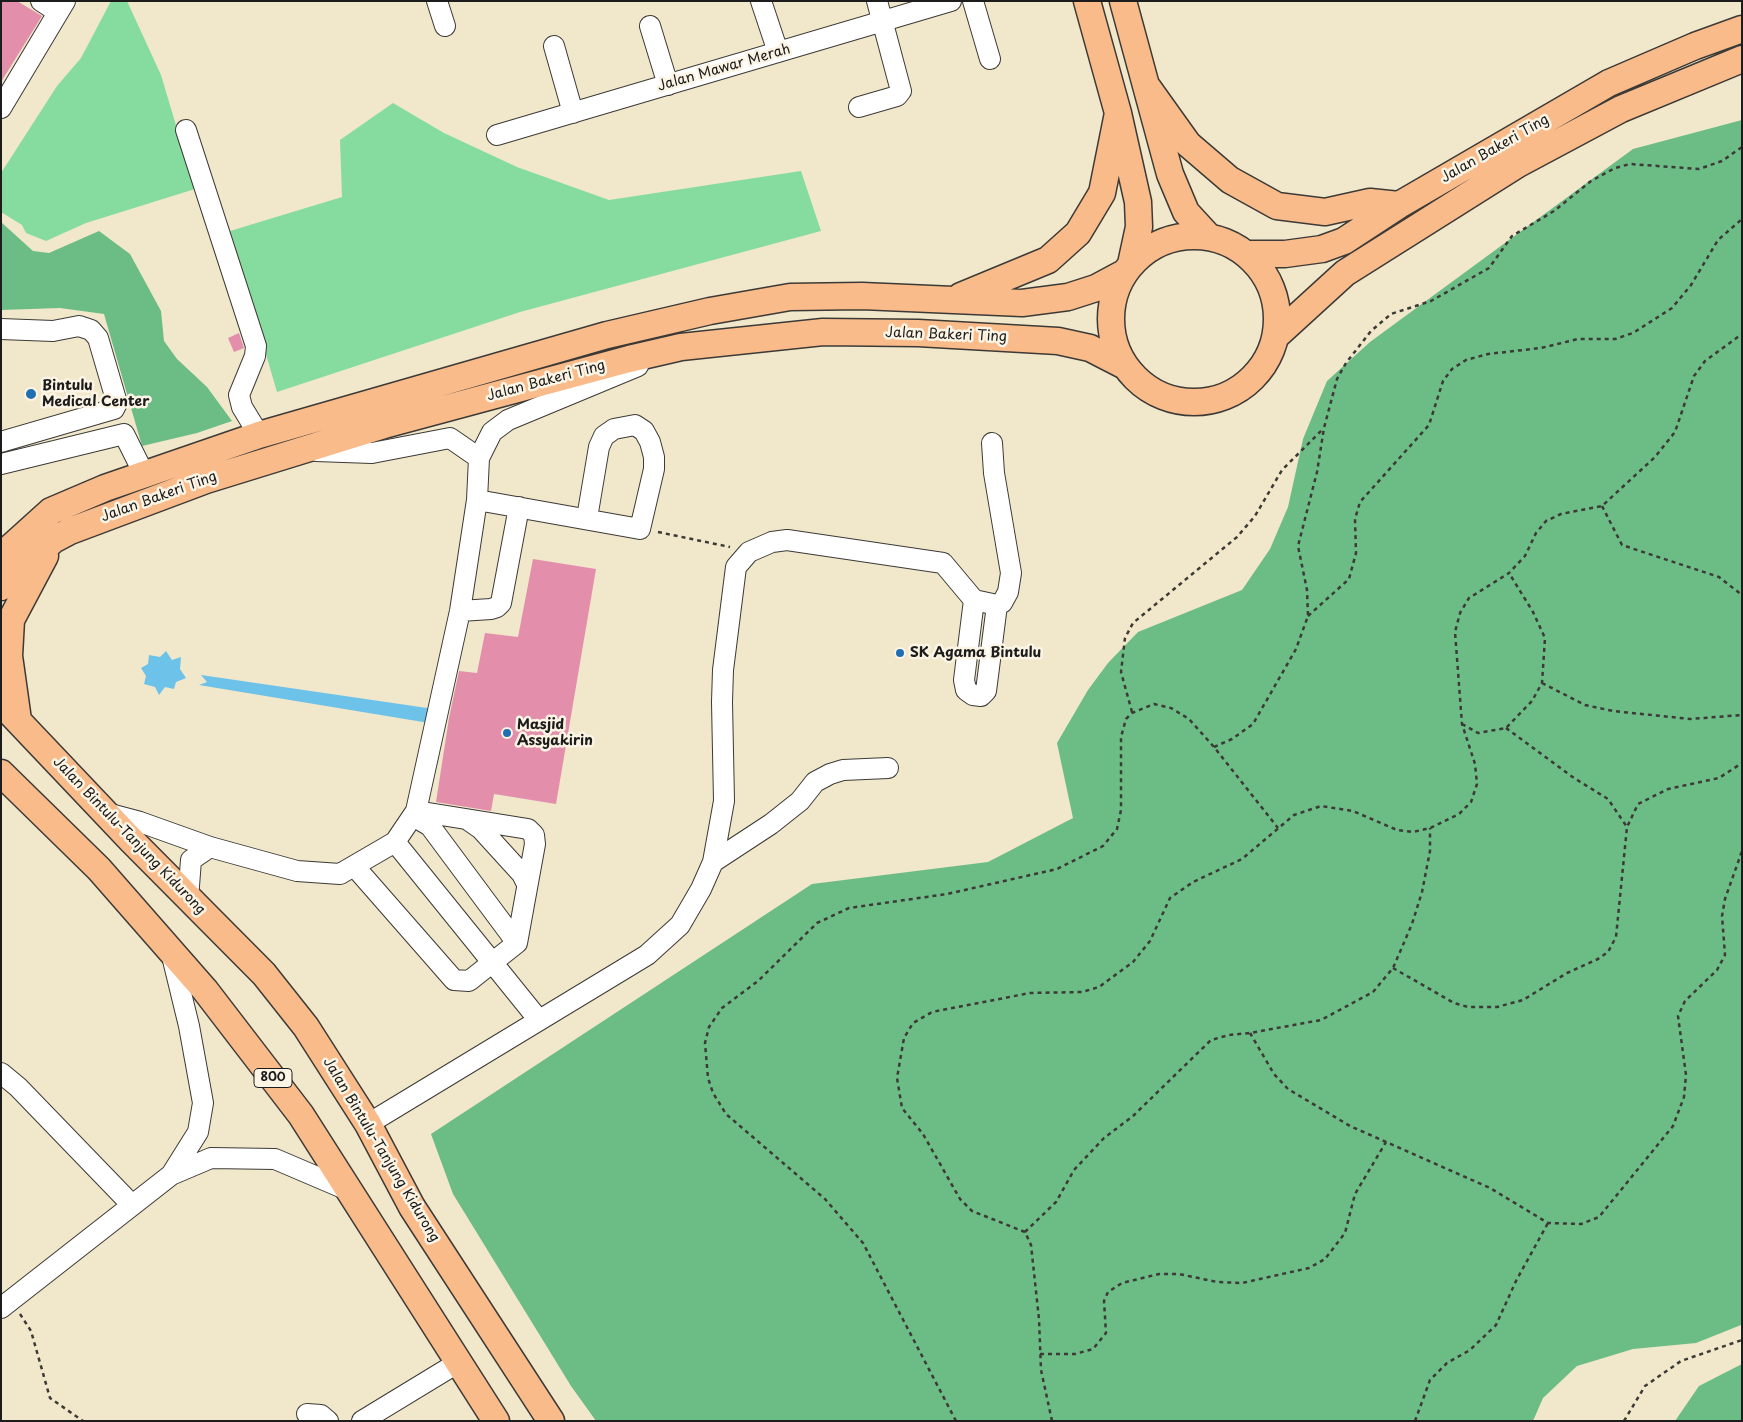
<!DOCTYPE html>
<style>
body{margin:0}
#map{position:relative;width:1743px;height:1422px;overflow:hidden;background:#f1e7cb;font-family:"Playpen Sans",sans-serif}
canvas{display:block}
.frame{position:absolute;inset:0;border:2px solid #1c1c1c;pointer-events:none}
</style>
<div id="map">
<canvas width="1743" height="1422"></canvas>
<div class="frame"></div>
</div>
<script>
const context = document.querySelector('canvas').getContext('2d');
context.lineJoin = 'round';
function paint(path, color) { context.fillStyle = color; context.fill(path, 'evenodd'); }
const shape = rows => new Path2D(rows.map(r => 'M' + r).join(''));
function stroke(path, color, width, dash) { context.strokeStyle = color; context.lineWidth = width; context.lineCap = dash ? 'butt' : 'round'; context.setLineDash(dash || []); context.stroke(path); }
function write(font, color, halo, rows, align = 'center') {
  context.font = font + ' "Playpen Sans",sans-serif'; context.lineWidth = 5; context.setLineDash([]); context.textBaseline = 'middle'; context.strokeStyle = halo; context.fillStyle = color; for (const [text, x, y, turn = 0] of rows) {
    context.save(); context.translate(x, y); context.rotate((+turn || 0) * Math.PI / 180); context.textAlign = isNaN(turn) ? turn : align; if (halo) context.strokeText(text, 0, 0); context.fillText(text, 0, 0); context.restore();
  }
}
paint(shape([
 [111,1,127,1,161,75,195,189,86,223,46,241,26,233,22,225,1,212,1,173,57,86,81,58],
 [393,103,444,133,517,167,609,200,801,171,821,231,520,312,277,392,230,231,342,197,340,140]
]), '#86dc9f');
paint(shape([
 [1742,120,1741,1325,1696,1343,1633,1349,1577,1366,1543,1398,1533,1421,596,1421,571,1386,453,1194,431,1134,812,884,988,862,1073,818,1057,743,1088,690,1108,663,1138,632,1242,590,1270,549,1288,507,1303,439,1327,381,1370,342,1633,149],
 [1,222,33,251,49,253,99,231,130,254,161,311,164,341,177,359,207,387,232,421,197,433,142,446,104,314,60,308,1,310],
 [1742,1364,1742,1421,1675,1421,1699,1386]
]), '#6cbc86');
paint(shape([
 [166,651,172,660,181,657,180,669,186,678,176,682,174,689,165,687,159,695,155,687,144,684,146,676,141,668,148,664,149,655,160,657],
 [201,675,434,709,429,723,199,685,207,682]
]), '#6dc2ea');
paint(shape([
 [1,1,17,1,42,16,1,82],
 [239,333,244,348,234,352,228,338],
 [533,559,596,569,556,804,494,794,491,811,436,802,449,718,459,671,477,673,485,633,518,637]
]), '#e38fac');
const minor = shape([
 [41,1,58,12],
 [437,1,445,26],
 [761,1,778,52],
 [973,1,990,59],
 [650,26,668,85],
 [554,46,573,113],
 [859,107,897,96,901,91,877,1],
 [1,108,65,1],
 [186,130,256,346,255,356,239,395,242,407,259,435],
 [497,135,951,1],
 [1,329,53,331,79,326,91,330,98,338,117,403,114,409,1,442],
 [316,451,372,453,450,438,479,458],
 [1,464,124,434,144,474],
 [477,500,640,529,654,469,654,457,650,442,644,431,635,425,614,429,604,436,599,447,587,518],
 [974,600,964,680,966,690,973,695,981,696,986,691,997,605],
 [460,611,491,609,497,607,501,603,519,507],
 [106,813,140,822,210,847,297,871,340,874,395,842,416,811,460,611,477,500,479,458,492,432,508,420,638,366],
 [413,816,430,826,517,943],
 [468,820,481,829,522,874,527,884],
 [395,842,538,1019],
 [713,862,771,824,800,801,815,782,830,774,843,770,888,768],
 [355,867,454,980,469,981,517,943,535,844,534,835,528,829,416,811],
 [188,899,191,860,210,847],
 [1,1073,18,1087,132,1205],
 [368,1124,647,955,680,925,701,889,713,862,724,801,722,702,723,670,736,567,749,552,772,542,787,540,943,563,974,600,997,605,1002,603,1008,592,1011,573,994,473,992,443],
 [171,1175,198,1132,203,1103,189,1026,171,952],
 [1,1308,171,1175,211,1158,275,1159,350,1191],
 [307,1414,321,1415,328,1421],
 [362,1421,459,1362]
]);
const major = shape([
 [1087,1,1118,113,1138,202,1139,227,1131,264],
 [1123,1,1170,174,1186,212,1209,237],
 [1148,88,1188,144,1230,180,1277,206,1325,212,1370,202,1399,205],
 '1111 319a83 83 0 1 1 166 0a83 83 0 1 1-166 0Z',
 [1246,254,1285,254,1322,249,1344,241,1399,205,1609,83,1695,46,1742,29],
 [961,296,1048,260,1078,233,1102,193,1118,113],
 [1276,336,1345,273,1518,164,1621,109,1742,59],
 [1,556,51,511,105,488,259,435,607,335,710,311,790,297,862,296,1022,303,1068,297,1096,288,1124,273],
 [1,587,53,540,70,531,206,480,384,425,629,359,681,347,823,332,918,333,1058,341,1090,348,1125,366],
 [1,703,131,840,264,974,306,1027,368,1124,412,1207,551,1421],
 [18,720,9,656,11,620,45,556],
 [1,773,99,869,205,990,301,1115,496,1421]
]);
stroke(minor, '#3c3a36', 22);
stroke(major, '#3c3a36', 29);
stroke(shape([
 [1602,506,1622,545,1719,577,1742,595],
 [658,532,730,547],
 [1308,616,1349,579,1356,553,1355,519,1360,502,1429,425,1443,381,1452,369,1466,360,1488,354,1541,348,1578,339,1615,339,1633,333,1672,308,1691,285,1718,240,1742,219],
 [1542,683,1585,705,1613,711,1690,719,1742,715],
 [1132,712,1121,672,1125,638,1133,623,1237,537,1255,516,1282,470,1323,429],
 [1462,724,1478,733,1506,728,1532,701,1542,683,1545,638,1533,612,1509,573],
 [1506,728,1574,778,1608,799,1627,827],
 [1214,747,1232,739,1253,724,1296,649,1308,616,1307,590,1298,546,1317,472,1324,428,1337,379,1346,363,1371,331,1391,314,1431,301,1489,268,1512,236,1554,211,1591,181,1615,168,1630,164,1699,169,1722,161,1742,147],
 [1393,968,1454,1003,1468,1007,1497,1007,1523,1000,1567,973,1598,959,1608,952,1616,937,1627,827,1638,804,1668,789,1719,778,1742,763],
 [1250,1033,1274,1074,1288,1089,1350,1126,1490,1188,1548,1223,1581,1224,1599,1217,1673,1126,1684,1097,1686,1075,1678,1016,1685,1001,1717,970,1725,955,1722,916,1725,899,1742,851],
 [1025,1232,1056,1202,1074,1170,1104,1138,1133,1116,1211,1040,1229,1035,1250,1033,1321,1020,1373,992,1393,968,1412,924,1422,892,1430,851,1430,828],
 [20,1314,31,1331,50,1398,83,1421],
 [1040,1354,1075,1354,1093,1349,1106,1333,1104,1301,1108,1292,1122,1283,1159,1274,1179,1274,1217,1282,1242,1283,1309,1268,1325,1259,1345,1233,1355,1194,1386,1142],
 [956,1421,863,1243,825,1199,726,1114,713,1093,708,1078,705,1043,709,1027,722,1008,758,981,817,923,849,908,947,894,1057,869,1103,846,1117,829,1121,810,1121,737,1126,719,1132,713,1154,704,1171,708,1189,719,1214,747,1278,828],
 [1052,1421,1041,1370,1039,1319,1031,1245,1025,1232,972,1211,960,1199,923,1134,902,1108,897,1078,904,1038,913,1023,932,1012,1030,993,1082,992,1099,987,1133,962,1150,941,1170,898,1193,882,1242,859,1294,815,1321,806,1353,811,1397,830,1413,832,1430,828,1459,814,1471,802,1477,784,1475,764,1462,724,1455,632,1460,613,1469,598,1509,573,1525,556,1536,533,1546,521,1561,514,1602,506,1655,457,1675,432,1694,376,1705,361,1742,334],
 [1415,1421,1430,1380,1447,1363,1470,1350,1496,1325,1516,1281,1548,1223],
 [1624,1421,1645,1386,1681,1361,1742,1340]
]), '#3c3a36', 2.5, [4, 4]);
stroke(minor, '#fff', 20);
stroke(major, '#fabb8b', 26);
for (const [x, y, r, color] of [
 [31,394,6,"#1f6fb2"],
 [900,653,5,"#1f6fb2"],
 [507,733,5,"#1f6fb2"]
]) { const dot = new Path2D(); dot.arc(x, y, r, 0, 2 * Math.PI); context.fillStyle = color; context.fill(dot); stroke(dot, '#fcf5e5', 2); }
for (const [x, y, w] of [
 [273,1078,38]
]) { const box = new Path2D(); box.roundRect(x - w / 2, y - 9.5, w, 19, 4); context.fillStyle = '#fcf5e5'; context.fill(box); stroke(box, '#1c1c1c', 1); }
write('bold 12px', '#1c1c1c', null, [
 ["800",273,1078]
]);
write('14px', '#1c1c1c', '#fcf5e5', [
 ["Jalan Mawar Merah",724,68,-16],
 ["Jalan Bakeri Ting",1495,149,-30],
 ["Jalan Bakeri Ting",946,335,2],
 ["Jalan Bakeri Ting",546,381,-15],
 ["Jalan Bakeri Ting",159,497,-20],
 ["Jalan Bintulu-Tanjung Kidurong",129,836,46],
 ["Jalan Bintulu-Tanjung Kidurong",381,1150,59]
]);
write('bold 14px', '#1c1c1c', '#fcf5e5', [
 ["Bintulu",42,386],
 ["Medical Center",42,402],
 ["SK Agama Bintulu",910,653],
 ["Masjid",517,725],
 ["Assyakirin",517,741]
], 'left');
</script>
